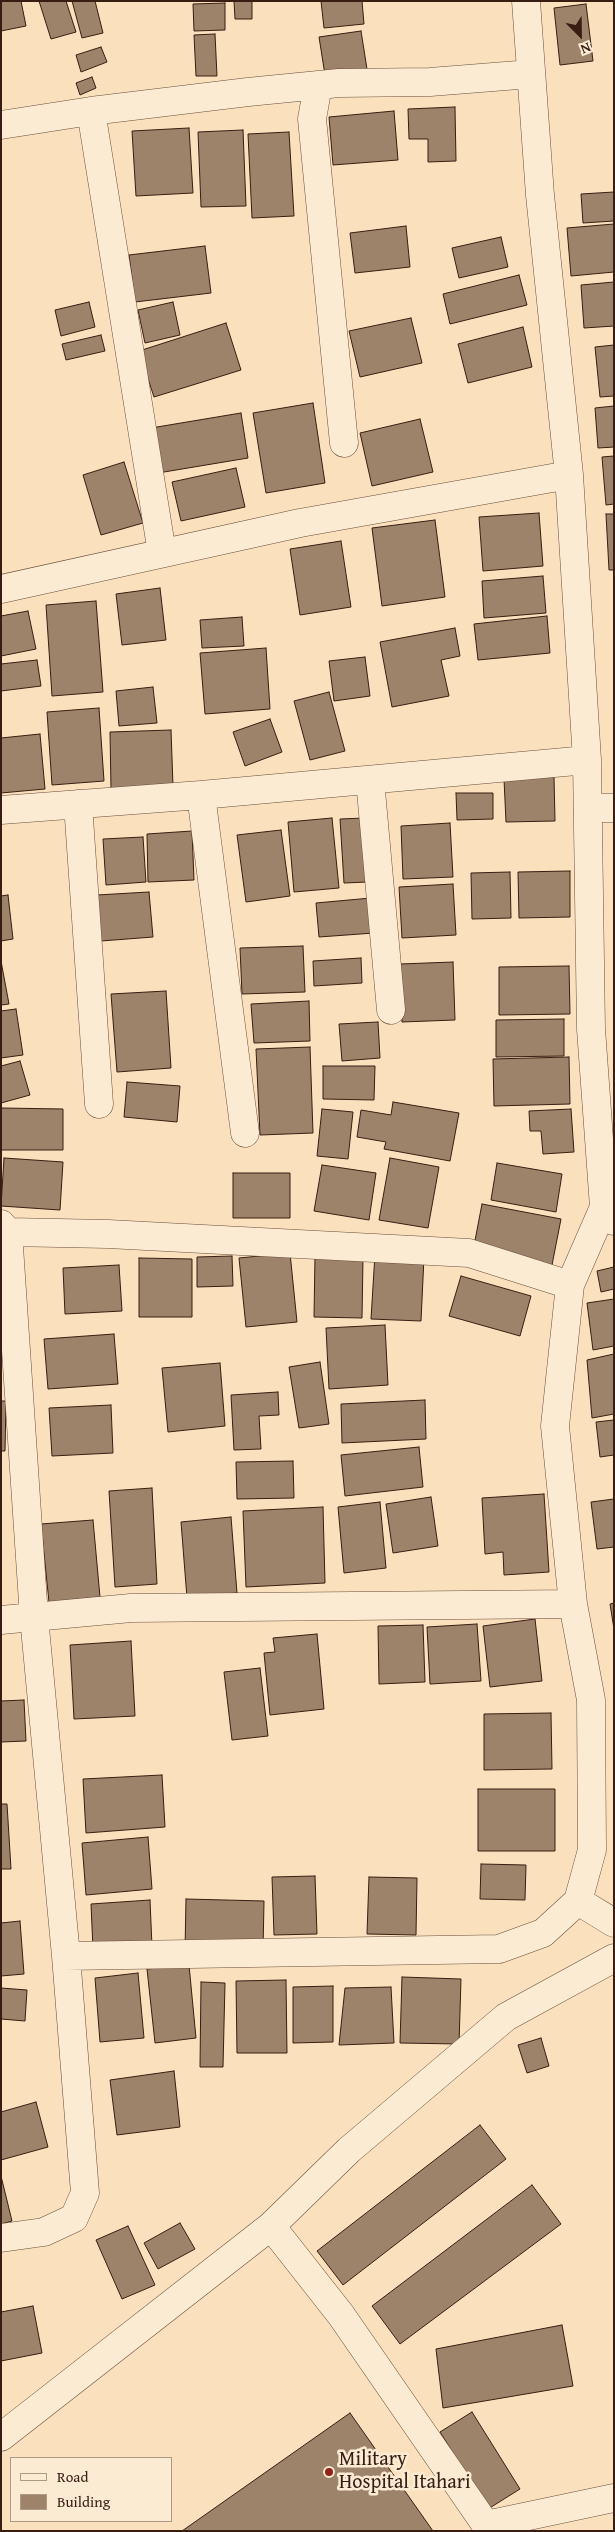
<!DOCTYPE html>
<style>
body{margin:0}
#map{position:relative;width:615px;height:2532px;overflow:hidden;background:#fae0bc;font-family:"Gentium Book Plus",serif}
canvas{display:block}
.frame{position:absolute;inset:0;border:2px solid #381e12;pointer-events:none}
.legend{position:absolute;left:10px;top:2457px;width:162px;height:65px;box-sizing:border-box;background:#fcebd3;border:1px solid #ae9986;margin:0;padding:6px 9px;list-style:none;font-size:15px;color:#381e12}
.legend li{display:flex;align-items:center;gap:10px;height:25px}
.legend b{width:25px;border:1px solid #ae9986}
.north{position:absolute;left:555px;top:10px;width:50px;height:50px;-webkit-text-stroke:4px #fcebd3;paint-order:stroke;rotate:157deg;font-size:14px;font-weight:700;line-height:20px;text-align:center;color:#381e12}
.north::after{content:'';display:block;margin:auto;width:18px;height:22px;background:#381e12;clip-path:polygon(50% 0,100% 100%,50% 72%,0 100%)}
</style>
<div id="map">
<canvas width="615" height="2532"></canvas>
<div class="frame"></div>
<ul class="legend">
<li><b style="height:6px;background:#fcebd3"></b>Road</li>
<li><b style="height:14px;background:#9d836a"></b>Building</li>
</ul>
<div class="north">N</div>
</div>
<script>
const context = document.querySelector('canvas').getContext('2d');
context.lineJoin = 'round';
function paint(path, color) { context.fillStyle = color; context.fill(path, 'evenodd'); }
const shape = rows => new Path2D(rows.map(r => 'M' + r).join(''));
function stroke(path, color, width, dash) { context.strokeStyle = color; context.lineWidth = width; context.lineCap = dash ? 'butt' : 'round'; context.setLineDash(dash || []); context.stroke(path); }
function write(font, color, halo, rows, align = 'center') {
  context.font = font + ' "Gentium Book Plus",serif'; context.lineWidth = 5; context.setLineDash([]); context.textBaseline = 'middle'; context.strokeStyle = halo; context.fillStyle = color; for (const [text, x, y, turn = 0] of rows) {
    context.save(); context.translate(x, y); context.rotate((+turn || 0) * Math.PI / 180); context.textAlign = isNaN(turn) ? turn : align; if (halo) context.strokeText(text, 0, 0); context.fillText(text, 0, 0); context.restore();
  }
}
const building = shape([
 [1,1,21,1,26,26,1,31,1,1],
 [39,1,66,1,76,32,51,39,39,1],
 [72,1,95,1,103,33,82,38,72,1],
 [234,1,252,1,252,19,235,19,234,1],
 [321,1,362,1,364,24,324,28,321,1],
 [225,3,225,30,194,31,193,4,225,3],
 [586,4,593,61,560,65,554,8,586,4],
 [361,31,367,69,325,75,319,37,361,31],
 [215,34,217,76,196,76,194,35,215,34],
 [101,47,107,62,81,72,76,55,101,47],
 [92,77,96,88,80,95,76,83,92,77],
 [455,107,456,161,428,162,428,139,409,139,408,109,455,107],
 [394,111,398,160,333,165,329,117,394,111],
 [189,128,193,193,136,196,132,131,189,128],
 [243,130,246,206,201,207,198,132,243,130],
 [289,132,294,216,252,218,248,134,289,132],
 [614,192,614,221,583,223,581,194,614,192],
 [614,224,614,272,571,276,567,228,614,224],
 [406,226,410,267,355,273,350,233,406,226],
 [501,237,508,267,459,278,452,248,501,237],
 [205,246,211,293,135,302,129,255,205,246],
 [519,275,527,305,450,324,443,294,519,275],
 [614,282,614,326,584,328,581,285,614,282],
 [89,302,95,327,61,336,55,310,89,302],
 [173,302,180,335,145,343,138,310,173,302],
 [411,318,422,363,360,377,349,331,411,318],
 [226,323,241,370,154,397,139,351,226,323],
 [523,327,532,367,468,383,458,344,523,327],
 [101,335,105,351,66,360,62,344,101,335],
 [614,345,614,396,600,397,595,347,614,345],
 [313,403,325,483,266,493,253,413,313,403],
 [614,406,614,447,598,448,595,408,614,406],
 [241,413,248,458,158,473,151,428,241,413],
 [420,419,433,472,372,486,360,433,420,419],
 [614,456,614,504,606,505,602,457,614,456],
 [124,462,143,523,101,535,83,475,124,462],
 [236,468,245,507,181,521,172,482,236,468],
 [539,513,543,566,483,571,479,517,539,513],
 [606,514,614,514,614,570,609,570,606,514],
 [435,520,445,597,382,606,372,528,435,520],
 [341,541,351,607,300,615,290,549,341,541],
 [543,576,546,613,484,618,482,581,543,576],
 [160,588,166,640,122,645,116,594,160,588],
 [96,601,103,692,52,696,46,605,96,601],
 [28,611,36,649,1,656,1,616,28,611],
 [547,616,550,653,478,660,474,624,547,616],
 [242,617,244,646,202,648,200,620,242,617],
 [455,628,460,656,441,660,449,696,392,707,380,642,455,628],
 [266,648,270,709,205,714,200,653,266,648],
 [365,657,370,696,334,701,329,661,365,657],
 [37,660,41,686,1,691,1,664,37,660],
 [153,687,157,723,119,726,116,691,153,687],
 [329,692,345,751,310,760,294,701,329,692],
 [99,708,104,781,52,785,47,712,99,708],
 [270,719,282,752,245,766,233,732,270,719],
 [171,730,173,786,111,788,110,732,171,730],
 [40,734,45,789,1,793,1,738,40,734],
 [554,777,555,821,506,822,504,779,554,777],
 [456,793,493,793,493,819,457,820,456,793],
 [332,818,339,888,294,892,288,822,332,818],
 [365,818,368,882,344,883,340,819,365,818],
 [450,823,453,877,403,879,401,826,450,823],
 [281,830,290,896,246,902,237,835,281,830],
 [192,831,194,880,148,882,147,834,192,831],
 [143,837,146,882,106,885,103,839,143,837],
 [570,871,570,917,519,918,518,872,570,871],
 [510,872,511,918,472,919,471,873,510,872],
 [453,884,456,935,402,938,399,887,453,884],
 [149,892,153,937,101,941,97,895,149,892],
 [8,895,13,939,1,941,1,896,8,895],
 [371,898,374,933,319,937,316,903,371,898],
 [303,946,305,992,242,994,240,948,303,946],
 [361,958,362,983,314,986,313,961,361,958],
 [1,961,9,1004,1,1005,1,961],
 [453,962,455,1020,402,1022,400,964,453,962],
 [569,966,570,1014,499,1015,499,967,569,966],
 [166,991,171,1068,117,1072,111,994,166,991],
 [309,1001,310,1041,254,1043,251,1004,309,1001],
 [16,1009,23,1055,1,1058,1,1011,16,1009],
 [564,1019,564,1056,496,1057,496,1020,564,1019],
 [378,1022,380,1058,342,1061,339,1024,378,1022],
 [310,1047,313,1133,260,1135,256,1049,310,1047],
 [569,1057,570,1104,494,1106,493,1059,569,1057],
 [20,1061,30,1095,1,1103,1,1066,20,1061],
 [323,1066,375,1066,374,1100,323,1099,323,1066],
 [127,1082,180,1086,177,1122,124,1117,127,1082],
 [393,1102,459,1113,450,1161,384,1149,386,1142,357,1137,361,1110,391,1115,393,1102],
 [1,1108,63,1109,63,1150,1,1150,1,1108],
 [322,1109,353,1112,348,1159,317,1156,322,1109],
 [571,1109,574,1152,543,1154,541,1131,530,1131,529,1111,571,1109],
 [4,1158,63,1162,60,1210,1,1206,4,1158],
 [390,1158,439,1167,428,1228,379,1220,390,1158],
 [497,1163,562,1174,556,1212,491,1200,497,1163],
 [322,1165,376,1173,369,1220,314,1211,322,1165],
 [233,1173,290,1173,290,1218,233,1218,233,1173],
 [482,1204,561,1219,552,1265,473,1251,482,1204],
 [290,1253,297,1322,246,1327,239,1258,290,1253],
 [375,1254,424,1257,421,1321,371,1319,375,1254],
 [232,1256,233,1286,197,1287,197,1257,232,1256],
 [315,1256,363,1257,362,1318,314,1317,315,1256],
 [139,1258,192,1259,192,1317,139,1317,139,1258],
 [119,1265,122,1311,65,1314,63,1268,119,1265],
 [614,1267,614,1289,601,1292,597,1271,614,1267],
 [461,1276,531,1296,520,1336,449,1316,461,1276],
 [614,1299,614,1346,593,1350,587,1303,614,1299],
 [385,1325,388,1385,329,1389,326,1328,385,1325],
 [114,1334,118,1384,48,1389,44,1339,114,1334],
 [614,1354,614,1414,592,1418,587,1360,614,1354],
 [320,1362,329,1424,299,1428,289,1367,320,1362],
 [220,1363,225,1426,168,1432,162,1368,220,1363],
 [278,1392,279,1415,259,1416,261,1449,234,1450,231,1395,278,1392],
 [425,1400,426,1439,342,1443,341,1404,425,1400],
 [1,1401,6,1401,5,1451,1,1451,1,1401],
 [111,1405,113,1453,52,1456,49,1408,111,1405],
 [614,1420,614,1455,600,1457,596,1422,614,1420],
 [419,1447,423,1487,345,1496,341,1455,419,1447],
 [293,1461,294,1498,237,1499,236,1462,293,1461],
 [152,1488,157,1584,115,1587,109,1491,152,1488],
 [544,1494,549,1572,504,1575,503,1552,485,1554,482,1498,544,1494],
 [431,1497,438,1546,393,1553,386,1504,431,1497],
 [614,1499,614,1547,597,1549,591,1502,614,1499],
 [380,1502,386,1568,344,1573,338,1507,380,1502],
 [323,1507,325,1583,246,1587,243,1511,323,1507],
 [231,1517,237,1593,187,1598,181,1522,231,1517],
 [93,1520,100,1597,49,1602,41,1524,93,1520],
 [614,1603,614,1629,610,1604,614,1603],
 [535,1619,542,1681,490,1687,483,1626,535,1619],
 [477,1624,481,1681,430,1684,427,1627,477,1624],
 [423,1625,425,1682,379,1684,378,1626,423,1625],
 [317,1634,324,1709,270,1715,264,1653,275,1652,273,1638,317,1634],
 [131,1641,135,1716,74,1719,70,1645,131,1641],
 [260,1668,268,1736,232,1740,224,1672,260,1668],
 [24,1700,26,1741,1,1742,1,1701,24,1700],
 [551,1713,552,1769,484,1770,484,1714,551,1713],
 [162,1775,165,1827,86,1833,83,1779,162,1775],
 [478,1789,555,1789,555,1851,478,1851,478,1789],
 [1,1804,7,1804,11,1869,1,1869,1,1804],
 [148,1837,152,1889,86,1895,82,1843,148,1837],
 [481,1864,526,1865,525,1900,480,1899,481,1864],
 [315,1876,317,1934,274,1935,272,1877,315,1876],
 [369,1877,417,1878,416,1935,367,1934,369,1877],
 [186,1899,264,1901,263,1951,185,1950,186,1899],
 [150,1900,152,1946,93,1949,91,1904,150,1900],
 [20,1921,24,1974,1,1976,1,1923,20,1921],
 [189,1965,196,2038,155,2043,147,1969,189,1965],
 [138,1973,144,2038,100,2042,95,1978,138,1973],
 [402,1977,461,1979,459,2044,400,2043,402,1977],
 [286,1980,287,2053,237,2053,236,1981,286,1980],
 [201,1982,225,1983,223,2067,200,2067,201,1982],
 [333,1986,333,2042,293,2043,293,1987,333,1986],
 [391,1987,394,2043,339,2045,345,1988,391,1987],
 [1,1988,27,1990,25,2021,1,2019,1,1988],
 [541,2038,549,2066,527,2073,518,2045,541,2038],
 [174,2071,180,2127,117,2135,110,2080,174,2071],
 [36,2102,48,2147,1,2160,1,2112,36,2102],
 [480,2125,506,2159,343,2285,317,2251,480,2125],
 [1,2176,12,2221,1,2224,1,2176],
 [532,2185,561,2224,400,2344,372,2306,532,2185],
 [180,2223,195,2249,158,2269,144,2243,180,2223],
 [128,2226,155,2285,122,2299,96,2240,128,2226],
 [33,2306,42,2353,1,2361,1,2312,33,2306],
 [562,2325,573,2386,443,2408,436,2349,562,2325],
 [472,2412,520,2489,488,2509,440,2432,472,2412],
 [350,2413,433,2531,182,2531,350,2413]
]);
paint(building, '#9d836a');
stroke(building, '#381e12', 1);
const minor = shape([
 [526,1,540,195,569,475,587,760,591,1029,604,1207,614,1221],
 [318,85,312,119,344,443],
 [91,111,162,553],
 [1,125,91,111,248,92,339,83,430,82,531,74],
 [1,589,300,523,569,475],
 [370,780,391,1010],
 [201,795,245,1133],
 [78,804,99,1104],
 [588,808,614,808],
 [1,810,201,795,587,760],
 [1,1224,8,1232,108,1234,469,1253,570,1285],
 [8,1232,34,1617,66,1956,499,1949,543,1933,578,1901,592,1850,591,1700,573,1604,555,1426,570,1285,604,1207,614,1203],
 [1,1620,131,1608,573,1604],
 [578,1901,614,1923],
 [271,2226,341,2315,486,2525,614,2498],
 [1,2238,44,2232,74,2218,85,2193,66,1956],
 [1,2437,271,2226,349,2150,506,2017,614,1958]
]);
stroke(minor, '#684e3c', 29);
stroke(minor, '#fcebd3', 28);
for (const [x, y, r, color] of [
 [329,2472,5,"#8f2418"]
]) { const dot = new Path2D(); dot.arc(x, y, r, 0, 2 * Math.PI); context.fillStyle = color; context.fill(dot); stroke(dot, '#fcebd3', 2); }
write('20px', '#381e12', '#fcebd3', [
 ["Military",339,2460],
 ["Hospital Itahari",339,2483]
], 'left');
</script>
